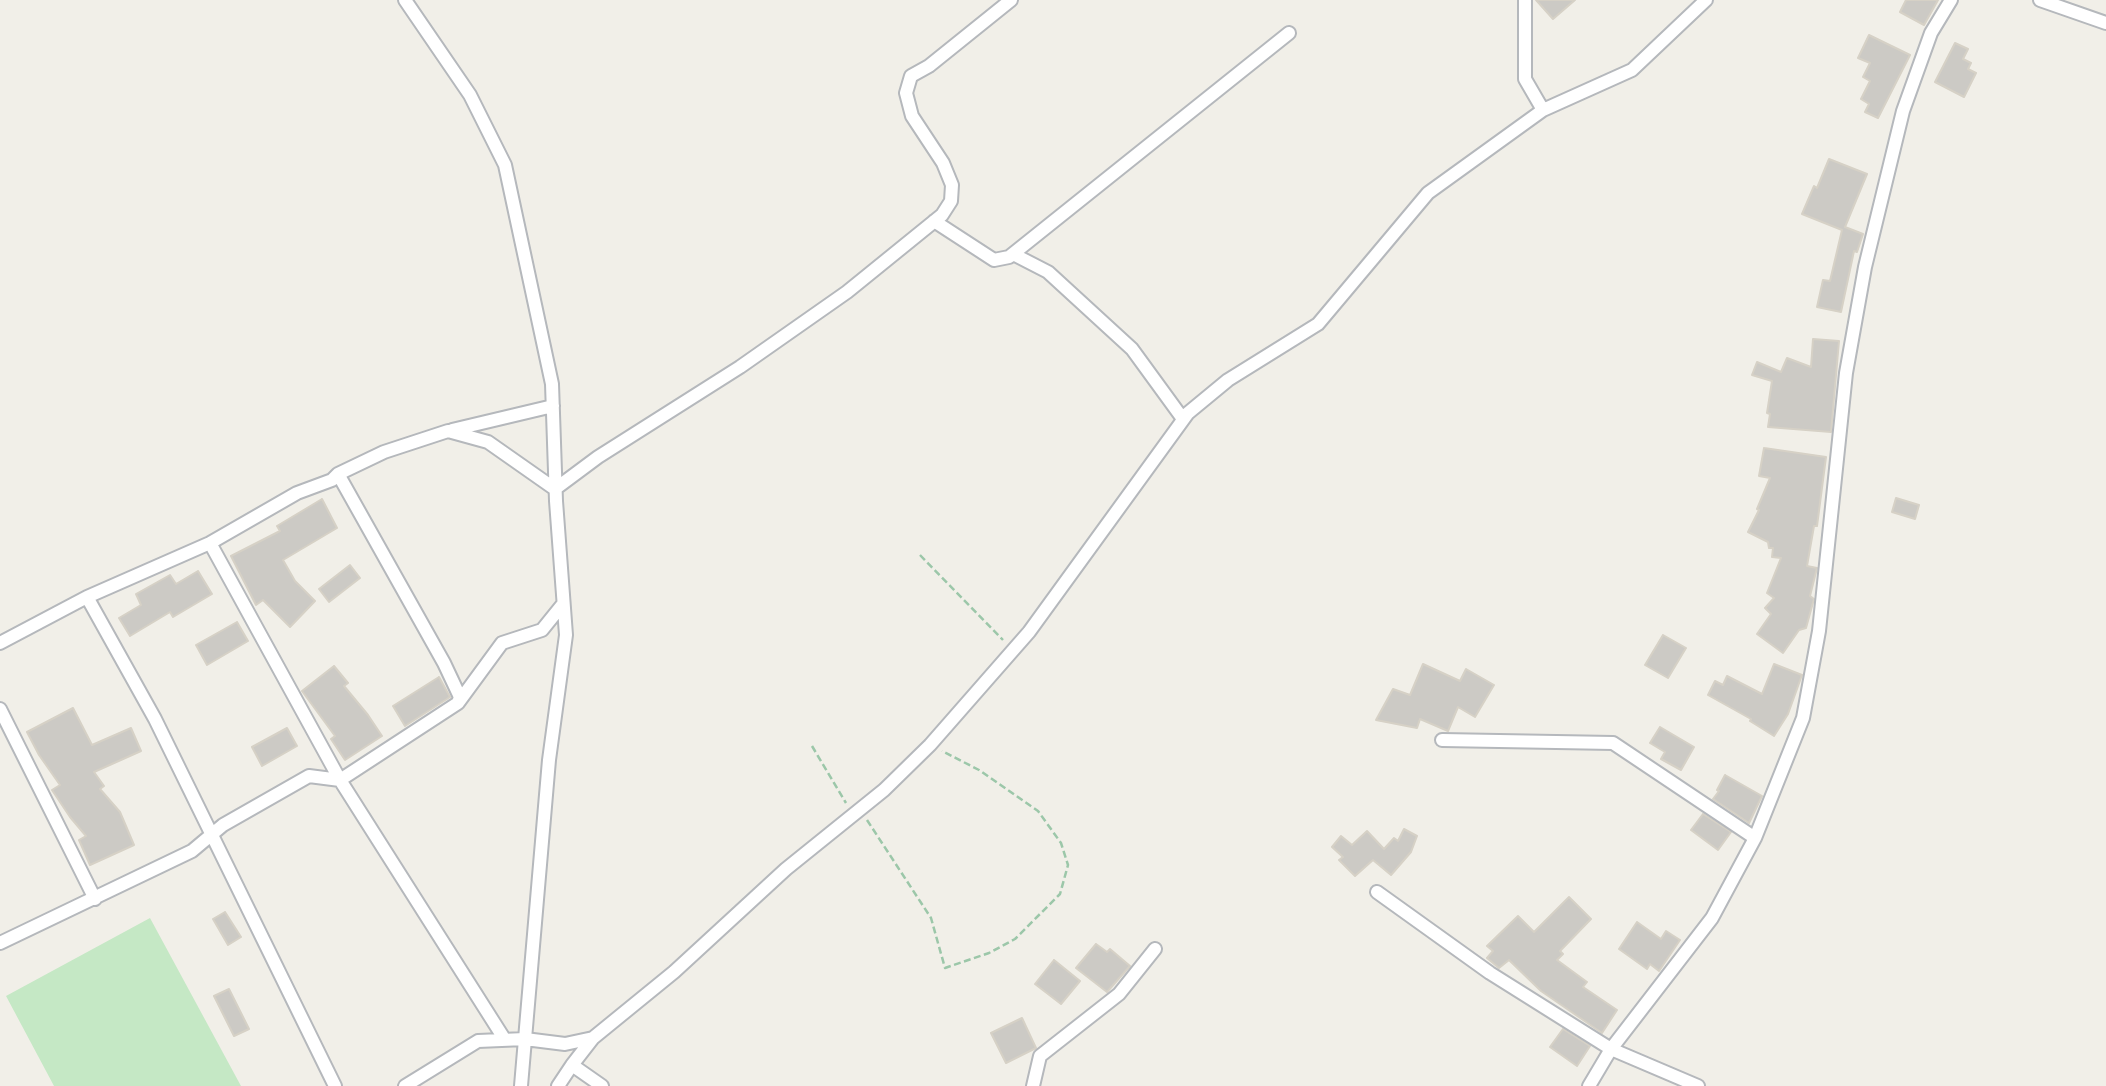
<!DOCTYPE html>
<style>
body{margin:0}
canvas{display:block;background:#f1efe8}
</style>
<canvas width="2106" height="1086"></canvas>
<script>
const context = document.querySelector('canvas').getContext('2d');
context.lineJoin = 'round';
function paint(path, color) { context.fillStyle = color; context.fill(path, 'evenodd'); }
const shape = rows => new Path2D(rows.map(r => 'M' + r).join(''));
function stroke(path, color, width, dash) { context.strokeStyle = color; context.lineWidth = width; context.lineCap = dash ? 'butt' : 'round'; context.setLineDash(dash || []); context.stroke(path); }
paint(shape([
 [150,918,241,1086,54,1086,6,996]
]), '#c5e8c5');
const building = shape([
 [1536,0,1575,0,1553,19,1536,0],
 [1906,0,1938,0,1924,25,1900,12,1906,0],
 [1869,35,1910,55,1878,118,1865,112,1869,104,1861,99,1870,81,1863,77,1870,63,1858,58,1869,35],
 [1955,43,1968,49,1963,59,1971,63,1968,69,1976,73,1964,97,1935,82,1955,43],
 [1829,159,1867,174,1845,227,1863,234,1857,252,1854,251,1841,312,1817,307,1823,280,1830,281,1842,230,1802,214,1814,186,1817,188,1829,159],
 [1813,339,1839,341,1831,432,1768,427,1770,414,1767,413,1772,381,1752,375,1757,362,1781,372,1787,358,1811,367,1813,339],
 [1764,448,1826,457,1817,526,1814,526,1807,566,1817,568,1810,596,1814,599,1806,628,1799,630,1783,653,1757,634,1771,614,1765,608,1774,598,1767,593,1781,558,1772,557,1773,548,1769,548,1768,542,1748,532,1759,510,1757,509,1770,478,1759,476,1764,448],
 [1896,498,1919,505,1915,519,1892,512,1896,498],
 [322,499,337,528,283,560,295,581,315,601,290,627,263,600,256,605,231,556,280,531,277,526,322,499],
 [350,565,360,578,329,602,319,589,350,565],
 [198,571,212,594,173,617,170,612,130,636,119,618,141,605,136,594,170,575,176,584,198,571],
 [237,622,248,641,207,665,196,645,237,622],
 [1663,635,1686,648,1668,678,1645,665,1663,635],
 [1423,664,1460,681,1466,669,1494,685,1475,717,1458,707,1448,731,1420,719,1417,728,1376,720,1393,689,1410,695,1423,664],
 [1774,664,1802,675,1788,714,1774,736,1750,721,1751,719,1708,695,1715,681,1723,685,1727,676,1762,694,1774,664],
 [334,666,348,683,344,686,368,715,382,736,345,760,331,739,335,736,302,691,334,666],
 [439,677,450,697,405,726,393,706,439,677],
 [73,708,92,745,131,728,141,751,94,772,104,786,100,789,120,812,134,845,90,865,79,840,86,836,70,817,52,790,60,785,39,755,27,732,73,708],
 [1660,727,1694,747,1681,770,1661,759,1665,752,1650,743,1660,727],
 [287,728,297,746,262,766,252,747,287,728],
 [1725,775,1762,796,1749,823,1713,799,1719,791,1717,790,1725,775],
 [1703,814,1731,832,1718,850,1691,830,1703,814],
 [1404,829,1417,836,1411,852,1391,875,1373,860,1355,876,1339,860,1343,857,1332,847,1341,836,1352,845,1367,831,1384,849,1394,838,1398,841,1404,829],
 [1569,897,1591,919,1560,951,1563,954,1557,960,1587,982,1583,987,1617,1010,1602,1033,1541,991,1509,960,1499,968,1487,958,1493,951,1487,946,1518,916,1534,932,1569,897],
 [225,912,241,937,228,945,213,919,225,912],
 [1637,922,1661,939,1666,931,1680,940,1659,971,1650,964,1647,969,1619,949,1637,922],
 [1096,944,1107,952,1110,949,1130,966,1107,992,1076,968,1096,944],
 [1054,960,1080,981,1061,1004,1035,984,1054,960],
 [229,989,249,1029,234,1036,214,996,229,989],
 [1022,1018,1036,1048,1006,1063,991,1033,1022,1018],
 [1563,1029,1590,1046,1577,1066,1550,1047,1563,1029]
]);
paint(building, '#cccac5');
stroke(building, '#d6d1c6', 2);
const street = shape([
 [405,0,470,95,505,165,552,384,556,501,566,635,549,760,525,1039,565,1044,593,1038],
 [1525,0,1525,79,1543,110],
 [2040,0,2106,23],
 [934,221,994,260,1009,257,1289,33],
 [1013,254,1048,272,1132,349,1183,419],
 [452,430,553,406],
 [210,543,340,780,505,1040],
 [87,597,155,719,335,1086],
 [0,643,87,597,210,543,297,493,332,480,338,474,384,452,448,431,488,442,555,489,598,457,740,367,847,292,942,215,951,201,952,185,943,163,912,116,906,93,911,76,929,66,1011,0],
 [458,703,502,643,542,630,563,604],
 [0,709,95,899],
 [1442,740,1613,743,1755,838],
 [1377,892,1490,973,1611,1049,1698,1086],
 [0,943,192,851,223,825,309,776,340,780,458,703,460,697,444,663,338,474],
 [405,1086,478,1041,525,1039,521,1086],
 [558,1086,572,1065],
 [602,1086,572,1065,593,1038,674,972,786,869,884,790,930,745,1029,632,1188,413,1228,380,1318,324,1428,193,1543,110,1632,70,1706,0],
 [1033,1086,1040,1056,1119,994,1155,949],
 [1589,1086,1611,1049,1712,918,1755,838,1803,718,1819,631,1846,373,1865,267,1903,111,1931,33,1951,0]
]);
stroke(street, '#b5b8bc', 16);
stroke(shape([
 [920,555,1003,640],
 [812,746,846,803],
 [867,820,931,918,945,968,989,953,1015,939,1060,894,1068,865,1061,843,1038,811,979,770,942,751]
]), '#9cc7a9', 2.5, [7, 3.5]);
stroke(street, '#fff', 12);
</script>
